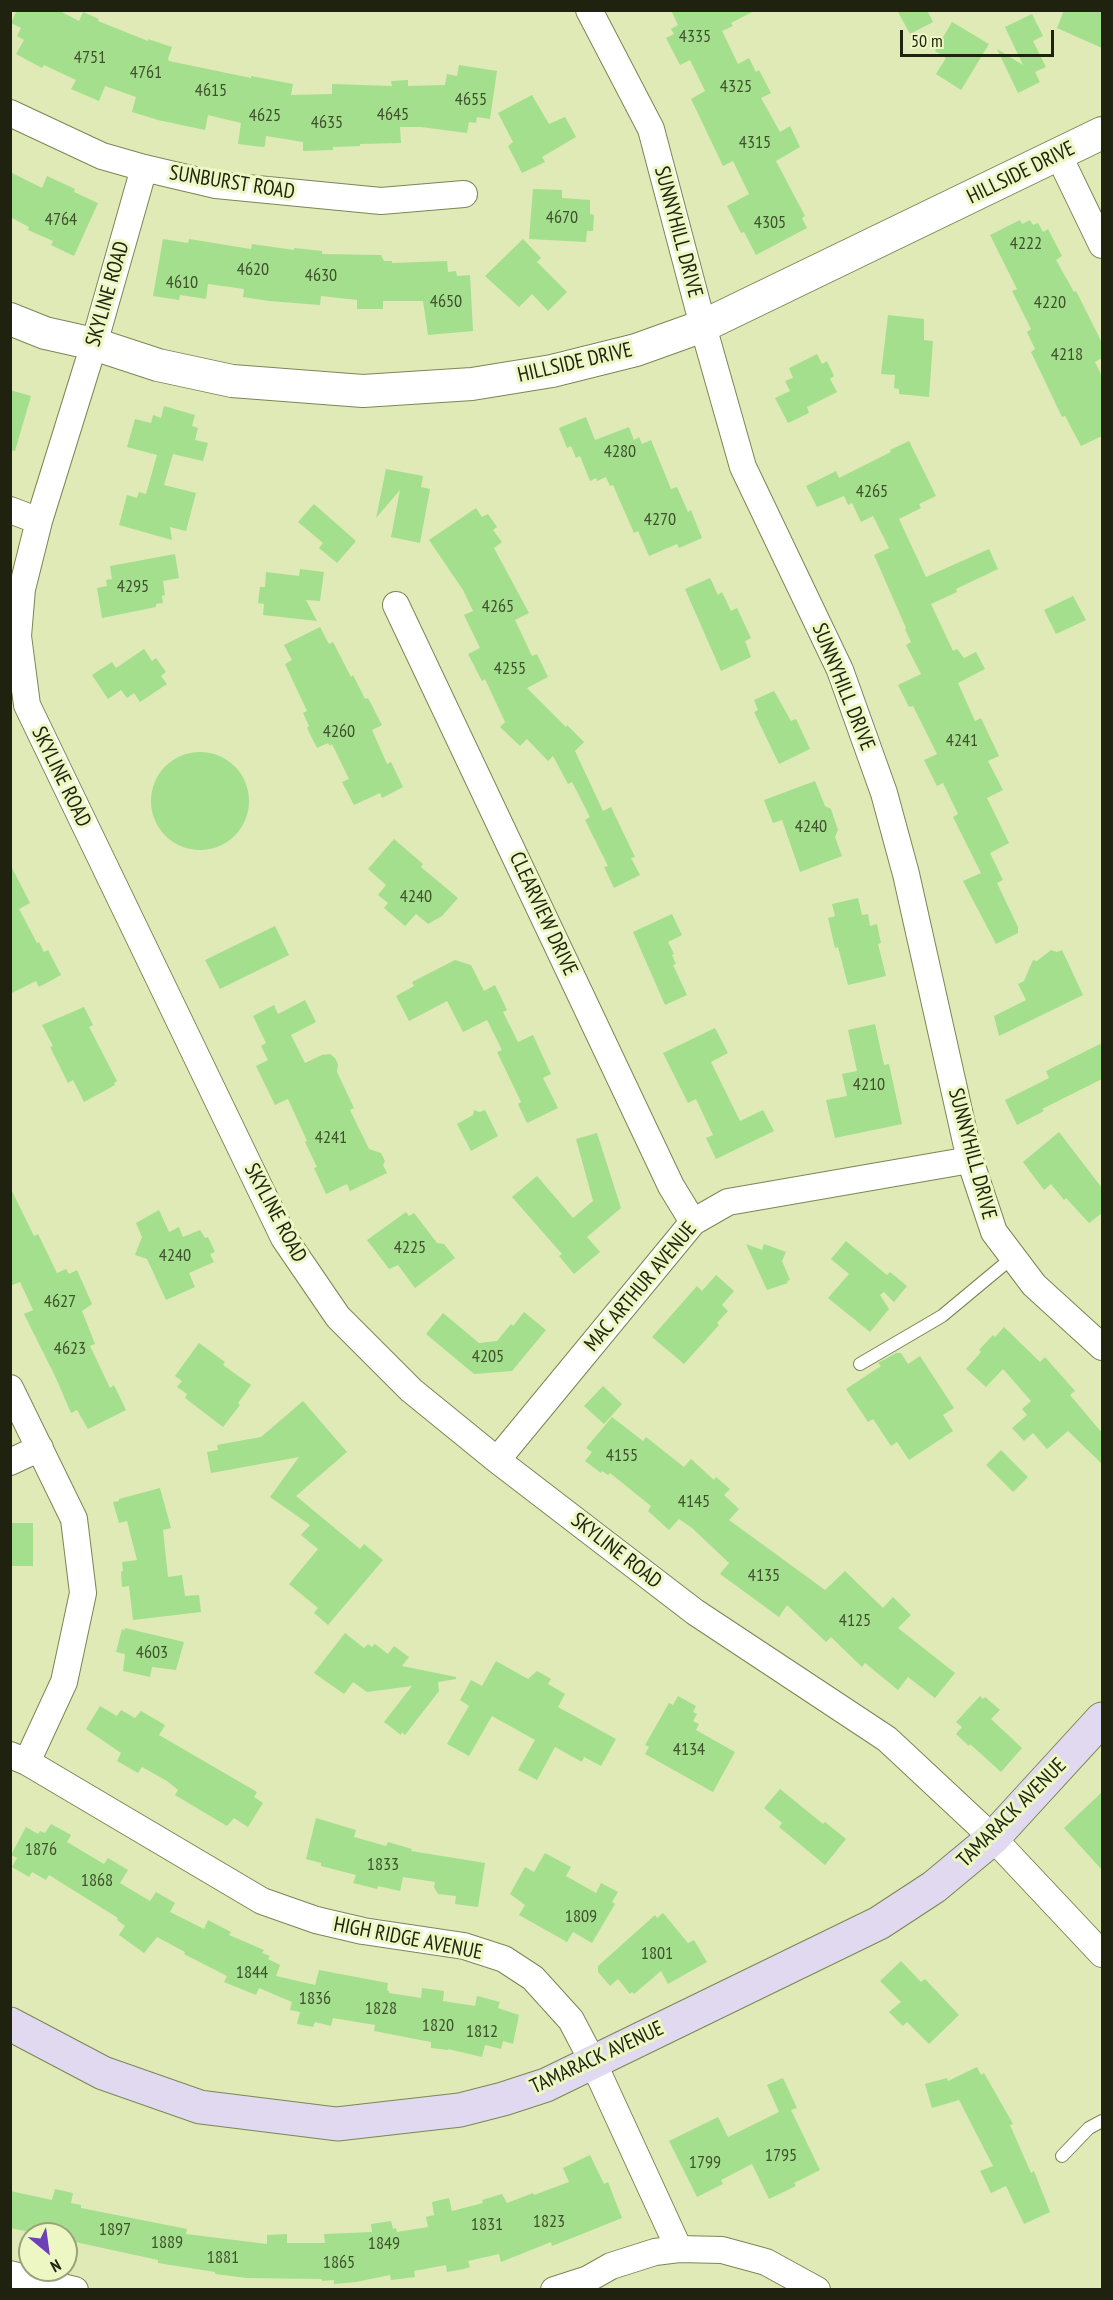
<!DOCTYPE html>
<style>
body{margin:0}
#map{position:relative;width:1113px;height:2300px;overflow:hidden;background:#dfeab6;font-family:"PT Sans Narrow",sans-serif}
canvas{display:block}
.frame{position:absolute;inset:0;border:12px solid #1f220f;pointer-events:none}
.north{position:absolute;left:18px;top:2222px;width:60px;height:60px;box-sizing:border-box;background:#ecf7c3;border:2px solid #9aa27b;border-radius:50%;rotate:151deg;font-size:16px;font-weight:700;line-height:24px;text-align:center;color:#1f220f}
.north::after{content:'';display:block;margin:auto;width:21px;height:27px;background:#6e40b8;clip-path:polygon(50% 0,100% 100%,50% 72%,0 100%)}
.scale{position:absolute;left:900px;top:30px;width:154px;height:27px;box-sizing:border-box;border:3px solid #1f220f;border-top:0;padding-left:8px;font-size:18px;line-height:21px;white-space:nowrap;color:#1f220f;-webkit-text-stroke:4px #ecf7c3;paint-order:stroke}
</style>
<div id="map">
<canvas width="1113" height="2300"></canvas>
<div class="frame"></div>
<div class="north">N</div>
<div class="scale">50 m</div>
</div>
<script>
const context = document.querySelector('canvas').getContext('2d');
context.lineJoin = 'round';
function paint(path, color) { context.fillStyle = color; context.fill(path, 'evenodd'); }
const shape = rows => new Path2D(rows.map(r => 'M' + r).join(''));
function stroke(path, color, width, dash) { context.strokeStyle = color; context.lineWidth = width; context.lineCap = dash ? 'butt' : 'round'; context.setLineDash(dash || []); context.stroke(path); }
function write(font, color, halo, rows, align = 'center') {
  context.font = font + ' "PT Sans Narrow",sans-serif'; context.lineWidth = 6; context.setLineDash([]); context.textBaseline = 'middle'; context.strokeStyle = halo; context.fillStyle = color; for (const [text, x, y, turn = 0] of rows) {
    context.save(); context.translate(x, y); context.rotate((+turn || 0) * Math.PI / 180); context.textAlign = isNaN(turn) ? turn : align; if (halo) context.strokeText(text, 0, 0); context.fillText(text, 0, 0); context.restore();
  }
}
paint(shape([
 [17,10,58,10,79,21,83,12,99,19,98,21,148,41,148,39,172,47,168,59,169,61,251,78,251,76,293,84,291,95,332,94,332,84,392,86,391,81,408,80,408,86,445,85,447,74,457,76,459,65,497,71,490,119,477,117,476,123,469,122,467,133,421,127,400,127,401,143,360,144,360,146,333,147,333,150,303,151,303,142,266,136,265,146,263,147,238,144,241,123,208,115,205,130,158,120,132,112,136,97,105,86,99,101,71,89,76,80,44,65,42,68,16,54,24,40,17,36,21,28,11,23],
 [671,10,756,10,731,23,733,26,722,31,738,64,749,58,756,72,759,70,771,93,761,98,780,132,790,126,800,147,776,161,805,216,802,218,807,228,756,255,744,232,741,233,727,206,749,194,733,161,723,166,691,99,705,91,690,60,680,65,666,38,674,34,671,29,678,25],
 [897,10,927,10,933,22,910,34],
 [1064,10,1102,10,1102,48,1057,28],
 [1032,14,1043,36,1033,41,1046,67,1035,72,1040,82,1018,93,997,49,1023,65,1005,27],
 [952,22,989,44,961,90,936,74,946,58,935,51],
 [532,95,549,124,565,117,576,137,542,157,545,162,522,173,508,146,513,142,498,113],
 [10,172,42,188,47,176,75,189,74,192,98,203,74,256,51,245,53,241,28,230,29,227,10,217],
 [533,189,562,190,562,198,590,200,590,214,594,215,593,231,587,231,586,242,529,239],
 [1020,220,1022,224,1030,220,1033,225,1038,223,1043,232,1048,229,1062,256,1056,260,1074,292,1076,291,1102,343,1102,358,1095,362,1102,376,1102,436,1081,446,1065,416,1062,417,1031,352,1035,349,1027,332,1031,329,1012,291,1017,289,990,235],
 [163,239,188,243,189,239,251,249,252,244,294,250,294,248,322,251,322,254,381,255,384,261,392,261,392,263,447,261,448,272,456,271,457,276,470,275,473,331,428,335,423,301,383,301,383,309,357,309,357,300,321,296,320,305,269,301,243,297,244,289,208,284,206,299,180,295,179,300,153,296],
 [523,239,541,258,537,262,567,292,548,311,532,294,519,307,485,276],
 [888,315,924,319,924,340,933,341,929,397,899,394,899,389,894,388,895,375,881,374],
 [817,354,822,364,827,361,834,376,830,379,837,392,807,407,809,413,788,423,775,398,790,391,785,381,793,378,789,368],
 [10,390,31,396,15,451,10,450],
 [164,406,195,415,192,426,198,428,195,440,208,443,203,461,173,454,164,485,196,493,186,531,170,527,172,540,119,525,127,495,137,498,139,492,146,494,157,455,127,447,135,419,151,423,153,415,161,418],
 [586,417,595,440,629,427,634,440,639,437,642,444,651,440,671,489,677,487,688,512,691,510,702,538,679,548,677,544,649,556,638,531,634,533,613,485,610,486,606,477,597,481,596,478,590,481,580,456,576,458,571,446,567,448,559,428],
 [909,441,936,496,919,504,921,508,899,519,926,577,989,549,998,569,956,589,957,592,931,604,953,651,957,649,964,658,976,652,985,669,958,683,975,721,981,718,999,756,988,761,1003,790,987,798,1009,843,990,853,1003,880,997,883,1018,927,1018,933,996,944,963,881,981,873,953,817,958,814,943,783,937,786,924,760,937,754,913,706,909,707,898,685,921,674,906,645,911,642,905,629,906,628,874,555,889,548,873,516,861,522,852,503,848,505,844,496,817,507,806,486,836,471,839,478,891,452,890,450],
 [386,469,423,476,421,487,430,489,420,543,391,537,400,490,376,518],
 [314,504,356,541,337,563,319,548,323,543,298,522],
 [476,508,482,517,488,514,497,527,493,530,502,542,494,548,529,613,515,620,532,656,537,654,548,677,527,688,566,727,567,725,584,742,575,751,603,811,611,807,635,857,631,858,640,875,614,888,604,867,608,866,585,820,590,817,572,782,568,784,553,756,548,761,527,739,520,746,500,727,505,722,485,679,482,681,468,654,480,648,464,615,473,611,463,590,429,540],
 [175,554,179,578,163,581,165,595,162,596,163,603,156,604,156,607,102,618,97,588,107,586,106,580,112,579,110,566],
 [300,569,324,572,320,601,306,600,317,621,263,615,264,604,258,603,260,587,265,587,266,572,299,576],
 [710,578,718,595,722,592,731,611,737,608,751,638,745,641,751,657,721,671,685,589],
 [1073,596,1086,620,1056,634,1044,610],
 [320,627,329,644,333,642,351,677,353,675,365,699,368,698,382,725,372,730,387,764,391,762,403,787,382,798,380,793,354,805,342,782,349,779,332,744,330,746,328,743,317,748,307,728,309,726,303,713,307,711,285,664,292,660,284,645],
 [144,649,152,661,156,658,166,672,161,676,167,684,140,702,134,693,127,698,121,690,108,699,92,675,112,662,116,668],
 [774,691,791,721,796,719,810,749,779,764,754,712,758,710,754,700],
 '151 801a49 49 0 1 1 98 0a49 49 0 1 1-98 0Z',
 [815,781,825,806,831,809,838,830,835,837,842,856,800,872,782,820,773,823,764,800],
 [394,839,423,864,421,867,458,898,442,916,428,924,416,914,405,926,384,908,388,903,378,895,386,885,368,869],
 [10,864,30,903,19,909,37,943,39,942,44,952,48,950,61,975,39,987,36,981,10,994],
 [858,898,862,915,868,914,870,926,877,924,881,943,878,944,886,976,848,985,838,947,835,948,828,918,835,916,832,904],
 [672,914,682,935,668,942,674,954,672,955,676,964,673,965,687,995,665,1005,633,932],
 [275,926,289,955,220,989,205,960],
 [1051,950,1057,952,1062,950,1083,995,999,1036,994,1016,1026,1000,1018,984,1024,981,1033,960,1037,961],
 [455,960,471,965,484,991,495,985,507,1010,503,1012,518,1042,533,1035,551,1074,543,1078,558,1108,527,1123,518,1104,521,1102,497,1052,502,1050,487,1020,463,1032,447,1001,409,1021,396,996,414,986,412,982],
 [305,1000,316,1022,291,1035,305,1063,322,1055,330,1054,335,1058,338,1064,337,1072,354,1108,350,1110,369,1149,381,1153,385,1161,383,1165,387,1173,350,1191,347,1184,326,1194,314,1168,317,1167,305,1142,307,1141,288,1099,275,1105,256,1066,268,1060,261,1046,266,1043,253,1016,274,1005,278,1014],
 [84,1007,93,1025,89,1027,117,1081,114,1083,115,1085,84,1102,73,1080,68,1083,50,1047,53,1046,42,1025],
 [875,1024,884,1065,889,1064,902,1124,835,1138,826,1100,847,1096,842,1074,857,1071,848,1030],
 [715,1028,728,1053,711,1062,740,1121,763,1110,774,1131,716,1159,706,1138,713,1135,696,1099,688,1103,663,1053],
 [1102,1043,1102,1079,1042,1109,1044,1111,1017,1125,1005,1100,1049,1078,1046,1071],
 [474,1110,480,1112,485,1110,498,1136,471,1151,457,1124,473,1115],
 [1059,1132,1102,1188,1102,1213,1089,1223,1066,1198,1064,1200,1051,1184,1044,1190,1023,1162],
 [597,1133,621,1208,587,1237,600,1252,574,1274,559,1256,562,1254,512,1197,537,1176,573,1218,593,1201,576,1139],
 [10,1187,34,1236,38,1234,57,1273,66,1269,69,1274,77,1270,92,1304,82,1311,95,1344,90,1346,110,1388,114,1385,126,1410,88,1429,77,1410,71,1413,55,1376,24,1314,33,1310,20,1282,10,1286],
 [159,1210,169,1232,179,1227,183,1237,200,1230,205,1238,208,1237,215,1252,210,1254,214,1262,189,1273,195,1287,166,1300,147,1259,135,1255,142,1237,136,1223],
 [406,1212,409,1216,414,1213,437,1243,444,1244,455,1258,415,1288,398,1265,389,1269,367,1240],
 [846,1241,887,1275,890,1272,907,1286,894,1302,884,1292,880,1295,889,1309,870,1332,828,1298,849,1274,831,1259],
 [746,1244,762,1250,764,1244,786,1252,782,1261,790,1280,787,1281,788,1283,767,1290],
 [716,1275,734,1291,722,1305,728,1311,717,1323,719,1325,684,1364,652,1337,697,1286,702,1291],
 [524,1312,546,1330,512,1371,474,1374,426,1334,443,1313,479,1343,497,1341,511,1324,513,1326],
 [1004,1327,1040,1362,1045,1357,1075,1391,1070,1395,1102,1433,1102,1464,1068,1431,1047,1449,1033,1433,1024,1441,1012,1428,1027,1415,1022,1409,1031,1401,1003,1369,986,1387,966,1369,981,1352,979,1350,993,1335,995,1337],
 [199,1343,225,1362,223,1365,251,1385,238,1403,240,1405,223,1427,185,1398,187,1394,177,1387,182,1381,175,1376],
 [896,1353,901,1353,908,1364,920,1356,954,1408,943,1415,953,1431,909,1460,897,1442,891,1446,873,1419,868,1422,846,1389,881,1366,878,1363],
 [603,1386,622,1404,604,1424,584,1406],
 [303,1401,347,1452,296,1496,360,1549,364,1544,383,1560,328,1625,314,1613,318,1608,289,1584,318,1549,301,1535,310,1525,270,1497,299,1457,211,1473,207,1452,218,1450,217,1445,261,1437],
 [612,1417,643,1441,646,1437,684,1467,691,1459,714,1480,716,1477,730,1489,724,1495,739,1509,729,1520,825,1590,845,1571,883,1608,893,1597,911,1615,898,1628,955,1673,935,1698,908,1677,898,1690,865,1663,862,1667,831,1637,826,1642,787,1605,779,1617,720,1574,729,1563,692,1528,679,1519,669,1530,648,1511,651,1506,610,1473,608,1475,602,1471,601,1473,585,1461,592,1452,586,1448],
 [1001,1450,1028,1477,1013,1492,986,1465],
 [160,1488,171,1528,163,1530,168,1577,182,1575,185,1596,199,1595,201,1612,133,1620,129,1586,122,1587,121,1572,123,1571,122,1562,137,1560,127,1521,119,1523,113,1502,119,1501,119,1499],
 [10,1523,33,1523,33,1566,10,1566],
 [125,1628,184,1642,176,1670,152,1667,150,1677,123,1671,125,1654,116,1652,122,1629,125,1630],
 [345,1633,364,1648,368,1644,372,1647,375,1644,388,1654,394,1646,409,1657,402,1666,456,1677,456,1679,438,1682,439,1691,405,1735,402,1732,401,1735,384,1722,412,1686,367,1692,353,1682,344,1694,314,1673],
 [496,1661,528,1679,537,1671,551,1679,548,1684,565,1694,558,1707,616,1739,601,1766,584,1757,582,1762,555,1747,537,1780,518,1770,535,1740,492,1716,469,1756,447,1744,469,1706,460,1700,471,1680,482,1686],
 [678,1696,696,1706,693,1712,697,1714,693,1721,699,1724,696,1730,735,1752,713,1792,645,1754,649,1747,645,1745,669,1703,673,1705],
 [980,1696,983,1699,985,1697,1000,1710,991,1719,1022,1748,1001,1772,970,1744,969,1746,956,1734,962,1727,956,1722],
 [100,1706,117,1716,121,1710,135,1718,141,1711,165,1725,159,1735,257,1792,254,1797,263,1803,248,1827,234,1818,227,1826,175,1795,178,1790,167,1781,142,1767,138,1773,117,1761,121,1753,86,1729],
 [780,1789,823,1824,825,1822,846,1839,825,1865,779,1827,782,1823,764,1808],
 [1102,1792,1102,1870,1064,1828],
 [316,1818,356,1830,354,1837,386,1846,388,1842,412,1849,411,1851,485,1863,478,1907,455,1904,456,1896,438,1894,434,1887,435,1882,403,1877,400,1891,378,1886,377,1889,353,1883,356,1875,321,1866,321,1863,306,1859],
 [51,1824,71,1835,67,1842,104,1864,108,1858,128,1870,120,1883,150,1901,156,1892,175,1903,170,1912,204,1929,208,1920,231,1932,229,1935,264,1950,262,1953,270,1956,268,1959,280,1965,276,1976,315,1985,319,1970,388,1983,387,1990,389,1991,389,1993,421,1998,422,1988,444,1991,443,2001,475,2006,477,1996,500,2002,498,2008,519,2015,513,2044,503,2041,501,2049,485,2045,482,2057,448,2049,448,2050,431,2048,431,2042,374,2031,375,2025,333,2018,331,2026,315,2022,313,2027,297,2024,300,2012,290,2010,292,2002,259,1988,256,1995,224,1982,227,1976,184,1954,185,1952,157,1937,144,1953,119,1935,125,1926,117,1920,118,1918,49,1875,46,1880,32,1872,29,1877,12,1867,17,1858,11,1855,26,1827,38,1834,40,1831,45,1833],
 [545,1853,571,1867,566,1876,596,1893,601,1883,618,1892,612,1902,615,1904,592,1943,573,1932,567,1942,519,1915,525,1905,510,1894,525,1867,534,1872],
 [663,1913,688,1943,694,1940,707,1962,668,1984,661,1971,634,1994,632,1992,630,1994,618,1979,610,1986,598,1972,598,1966,655,1915,657,1918],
 [901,1961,921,1982,925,1979,959,2015,929,2044,907,2022,903,2026,889,2012,901,2002,880,1981],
 [977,2067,981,2075,984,2073,1013,2124,1010,2125,1031,2173,1034,2171,1050,2212,1024,2224,1006,2186,991,2193,980,2171,993,2166,959,2100,932,2108,925,2084,947,2078,948,2081],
 [783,2078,797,2108,791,2110,820,2170,794,2183,796,2186,769,2199,752,2164,721,2180,723,2184,697,2197,669,2141,718,2117,728,2137,779,2112,767,2085],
 [590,2155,604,2184,608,2182,622,2218,552,2246,551,2242,501,2262,499,2254,468,2261,470,2267,464,2269,447,2272,446,2265,414,2271,415,2277,391,2280,390,2275,356,2282,334,2284,334,2280,322,2281,322,2279,247,2278,215,2274,215,2272,158,2263,158,2260,66,2240,66,2234,39,2234,10,2228,10,2191,52,2200,55,2189,73,2193,71,2203,81,2205,81,2208,187,2229,186,2234,267,2244,267,2235,287,2234,287,2243,325,2243,324,2234,372,2232,371,2224,391,2221,393,2229,396,2228,397,2232,428,2227,426,2217,434,2215,432,2202,449,2198,452,2211,483,2203,482,2200,502,2194,507,2203,533,2193,534,2195,569,2182,563,2168]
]), '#a4df8d');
const service = shape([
 [860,1364,942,1316,1013,1257],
 [1062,2156,1089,2128,1102,2121]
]);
const minor = shape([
 [589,10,651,129,703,326,743,467,840,670,884,793,906,874,970,1160,994,1232,1034,1285,1102,1347],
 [10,113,102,156,144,168,216,185,381,201,464,194],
 [1058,154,1102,245],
 [144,168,94,344,39,521,22,589,18,636,27,705,284,1238,338,1317,411,1390,497,1460,695,1612,887,1739,993,1838,1102,1954],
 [10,510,39,521],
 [396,605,671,1186,693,1222],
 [10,1388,74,1519,83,1593,64,1682,27,1762],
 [497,1460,693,1222,728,1202,970,1160],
 [10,1462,40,1448],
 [10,1755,27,1762,262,1901,316,1920,363,1931,464,1946,504,1959,533,1978,571,2020,593,2062,679,2249],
 [10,2274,75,2290],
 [554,2290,588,2279,611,2266,655,2252,679,2249,722,2250,766,2262,817,2290]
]);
const tertiary = shape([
 [10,319,45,333,94,344,158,365,232,381,363,391,472,384,552,371,636,350,703,326,1102,133]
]);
const secondary = shape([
 [10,2024,103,2073,200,2107,337,2124,460,2110,503,2099,546,2085,879,1923,934,1887,993,1838,1102,1719]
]);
stroke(service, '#7d8555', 14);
stroke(minor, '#7d8555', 28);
stroke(tertiary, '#7d8555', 34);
stroke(secondary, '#7d8555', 35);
stroke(service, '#fff', 12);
stroke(minor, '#fff', 26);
stroke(tertiary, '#fff', 32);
stroke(secondary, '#e0d9ef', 33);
write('18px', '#40512e', null, [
 ["4335",695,37],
 ["4751",90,58],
 ["4761",146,73],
 ["4325",736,87],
 ["4615",211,91],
 ["4655",471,100],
 ["4645",393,115],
 ["4625",265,116],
 ["4635",327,123],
 ["4315",755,143],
 ["4670",562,218],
 ["4764",61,220],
 ["4305",770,223],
 ["4222",1026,244],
 ["4620",253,270],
 ["4630",321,276],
 ["4610",182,283],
 ["4650",446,302],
 ["4220",1050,303],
 ["4218",1067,355],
 ["4280",620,452],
 ["4265",872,492],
 ["4270",660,520],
 ["4295",133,587],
 ["4265",498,607],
 ["4255",510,669],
 ["4260",339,732],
 ["4241",962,741],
 ["4240",811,827],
 ["4240",416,897],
 ["4210",869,1085],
 ["4241",331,1138],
 ["4225",410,1248],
 ["4240",175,1256],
 ["4627",60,1302],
 ["4623",70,1349],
 ["4205",488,1357],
 ["4155",622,1456],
 ["4145",694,1502],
 ["4135",764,1576],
 ["4125",855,1621],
 ["4603",152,1653],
 ["4134",689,1750],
 ["1876",41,1850],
 ["1833",383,1865],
 ["1868",97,1881],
 ["1809",581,1917],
 ["1801",657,1954],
 ["1844",252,1973],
 ["1836",315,1999],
 ["1828",381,2009],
 ["1820",438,2026],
 ["1812",482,2032],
 ["1795",781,2156],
 ["1799",705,2163],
 ["1823",549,2222],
 ["1831",487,2225],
 ["1897",115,2230],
 ["1889",167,2243],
 ["1849",384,2244],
 ["1881",223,2258],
 ["1865",339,2263]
]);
write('21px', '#1f220f', '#ecf7c3', [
 ["HILLSIDE DRIVE",1021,173,-26],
 ["SUNBURST ROAD",232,183,9],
 ["SUNNYHILL DRIVE",678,232,75],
 ["SKYLINE ROAD",108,294,-74],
 ["HILLSIDE DRIVE",575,363,-13],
 ["SUNNYHILL DRIVE",843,687,68],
 ["SKYLINE ROAD",61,777,64],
 ["CLEARVIEW DRIVE",543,914,65],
 ["SUNNYHILL DRIVE",972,1154,75],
 ["SKYLINE ROAD",275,1213,62],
 ["MAC ARTHUR AVENUE",641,1287,-50],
 ["SKYLINE ROAD",616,1551,38],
 ["TAMARACK AVENUE",1012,1813,-45],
 ["HIGH RIDGE AVENUE",408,1939,11],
 ["TAMARACK AVENUE",597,2058,-25]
]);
</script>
